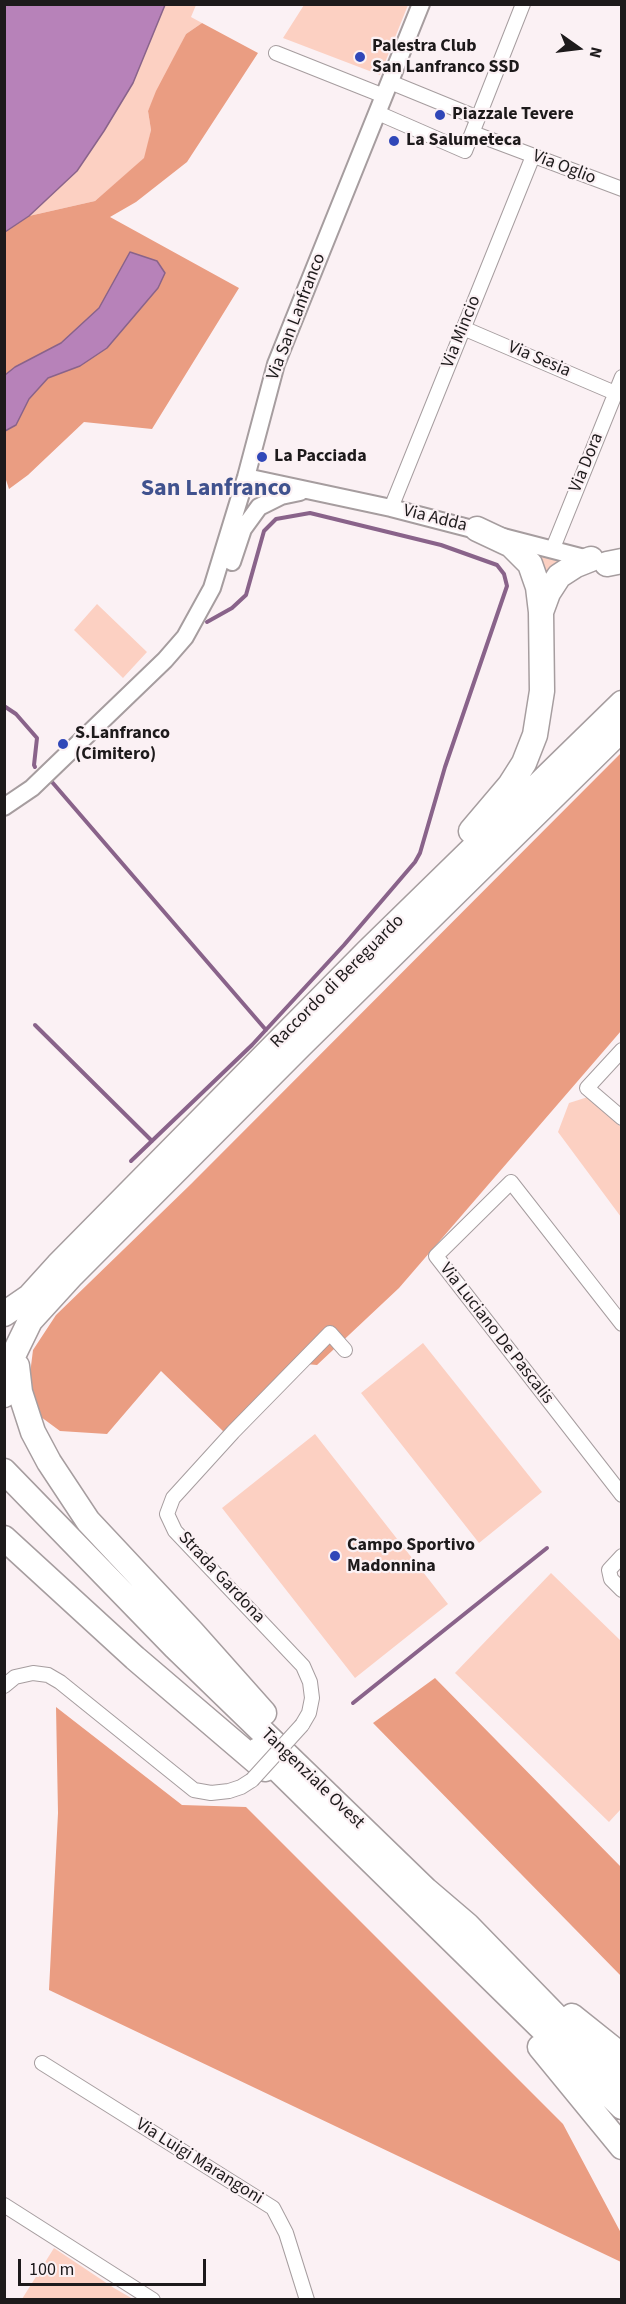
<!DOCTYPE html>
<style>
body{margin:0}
#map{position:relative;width:626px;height:2304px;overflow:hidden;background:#fbf1f4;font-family:"Source Sans 3",sans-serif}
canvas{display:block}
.frame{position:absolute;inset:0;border:6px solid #1d1a1b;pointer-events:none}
.north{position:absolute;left:548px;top:18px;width:60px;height:60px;-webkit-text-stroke:4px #fbf1f4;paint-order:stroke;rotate:104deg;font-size:16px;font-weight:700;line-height:24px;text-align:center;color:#1d1a1b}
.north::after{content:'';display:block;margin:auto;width:21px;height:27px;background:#1d1a1b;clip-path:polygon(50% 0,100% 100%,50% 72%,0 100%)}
.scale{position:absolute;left:18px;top:2259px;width:188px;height:27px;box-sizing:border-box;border:3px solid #1d1a1b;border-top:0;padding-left:8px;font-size:18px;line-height:21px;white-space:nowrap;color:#1d1a1b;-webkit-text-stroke:4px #fbf1f4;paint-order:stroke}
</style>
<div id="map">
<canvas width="626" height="2304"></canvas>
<div class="frame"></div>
<div class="north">N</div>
<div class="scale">100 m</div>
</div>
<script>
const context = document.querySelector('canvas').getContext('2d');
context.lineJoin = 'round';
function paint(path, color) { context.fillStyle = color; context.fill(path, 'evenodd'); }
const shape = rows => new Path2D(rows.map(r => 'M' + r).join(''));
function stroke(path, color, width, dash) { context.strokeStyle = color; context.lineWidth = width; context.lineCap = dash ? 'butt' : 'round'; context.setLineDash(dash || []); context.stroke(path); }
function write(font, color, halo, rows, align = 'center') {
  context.font = font + ' "Source Sans 3",sans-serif'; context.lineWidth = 4.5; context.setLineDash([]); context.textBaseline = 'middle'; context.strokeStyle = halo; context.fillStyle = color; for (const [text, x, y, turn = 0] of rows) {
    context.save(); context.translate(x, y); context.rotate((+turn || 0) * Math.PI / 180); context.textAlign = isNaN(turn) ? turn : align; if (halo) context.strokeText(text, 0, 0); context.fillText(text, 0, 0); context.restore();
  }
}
paint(shape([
 [165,5,196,5,191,17,202,23,186,34,148,111,151,130,145,158,95,201,29,216,77,171,104,131,133,83],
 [304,5,408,5,380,75,283,38],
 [533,553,565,561,548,582],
 [97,604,147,652,123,678,74,630],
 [588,1097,621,1127,621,1217,558,1132,569,1103],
 [423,1343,542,1492,479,1543,361,1393],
 [315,1434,448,1604,355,1678,222,1508],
 [551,1573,621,1641,621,1809,609,1822,455,1673],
 [54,2248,114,2288,133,2299,22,2299]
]), '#fcd0c2');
paint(shape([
 [202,23,258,53,187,162,136,202,110,217,239,288,152,429,84,422,28,475,9,489,4,474,4,232,29,216,95,201,144,158,151,130,148,111,156,91,186,34],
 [621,753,621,1031,399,1288,317,1365,294,1363,225,1433,161,1371,107,1434,60,1431,41,1417,29,1382,33,1350,56,1315,191,1184],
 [435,1678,621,1867,621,1976,373,1723],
 [56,1707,182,1805,246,1807,563,2124,621,2233,621,2262,49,1990,58,1813]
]), '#ea9d82');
const water = shape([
 [5,4,165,5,133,83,104,131,77,171,29,216,5,232,5,4],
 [130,252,157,261,165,273,158,288,107,348,80,366,48,378,29,399,16,425,5,431,5,375,15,367,61,343,99,308,130,252]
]);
paint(water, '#b782b9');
stroke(water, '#89638a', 1.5);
stroke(shape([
 [4,706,16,714,37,738,34,765,35,767],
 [52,782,266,1030],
 [35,1025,152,1141],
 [131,1161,252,1045,344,945,415,862,420,853,445,767,507,586,504,574,497,565,441,545,310,513,276,519,264,531,246,595,232,608,207,622],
 [353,1703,547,1548]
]), '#89638a', 4);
const minor = shape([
 [276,53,384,96],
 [390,82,478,118],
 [378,113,465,151,523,4],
 [473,133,622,189],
 [463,328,615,393],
 [391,508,533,156],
 [553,548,622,377],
 [622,1050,587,1088,622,1118],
 [622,1324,511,1182,436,1256,622,1495],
 [622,1556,609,1570,611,1579,622,1590],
 [4,1686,15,1677,33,1673,48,1675,60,1682,194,1790,211,1793,229,1791,241,1787,252,1780],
 [302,1725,309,1713,312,1698,310,1682,303,1666,175,1531,167,1514,173,1498,233,1432,330,1333,345,1350],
 [42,2063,273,2208,286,2233,307,2300],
 [4,2205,153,2300]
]);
const tertiary = shape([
 [246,477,391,508,592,560],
 [232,562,243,529,259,507,281,496,300,492],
 [4,807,32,788,165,660,185,637,212,588,246,477,276,364,421,4]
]);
const motorway = shape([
 [607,564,622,561],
 [541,612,548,593,559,576,576,565,591,559],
 [471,831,510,785,524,763,535,735,542,691,541,612,538,587,530,564,511,545,477,529],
 [4,1314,29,1297,58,1265,368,951,622,703],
 [17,1366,20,1392,33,1432,49,1462,88,1521,192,1632,264,1713],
 [4,1395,13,1356,30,1321,72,1275,300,1046,622,729],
 [4,1471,175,1647,426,1890,467,1925,622,2084],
 [4,1538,135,1658,265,1769],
 [258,1750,622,2107],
 [572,2016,622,2056],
 [540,2047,622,2147]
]);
stroke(minor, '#a69d9f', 16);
stroke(tertiary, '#a69d9f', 20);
stroke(motorway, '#a69d9f', 27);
stroke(minor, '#fff', 14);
stroke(tertiary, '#fff', 16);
stroke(motorway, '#fff', 24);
const minorBridge = shape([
 [252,1780,302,1725]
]);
stroke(minorBridge, '#a69d9f', 16, []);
stroke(minorBridge, '#fff', 14);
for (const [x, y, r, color] of [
 [360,57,6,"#3047b8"],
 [440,115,6,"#3047b8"],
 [394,141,6,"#3047b8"],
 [262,457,6,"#3047b8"],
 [63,744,6,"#3047b8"],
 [335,1556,6,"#3047b8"]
]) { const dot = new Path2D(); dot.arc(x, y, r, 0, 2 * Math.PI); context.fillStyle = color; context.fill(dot); stroke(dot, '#fbf1f4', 2); }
write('bold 18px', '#1d1a1b', '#fbf1f4', [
 ["Palestra Club",372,47],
 ["San Lanfranco SSD",372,68],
 ["Piazzale Tevere",452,115],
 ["La Salumeteca",406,141],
 ["La Pacciada",274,457],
 ["S.Lanfranco",75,734],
 ["(Cimitero)",75,755],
 ["Campo Sportivo",347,1546],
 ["Madonnina",347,1567]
], 'left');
write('18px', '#1d1a1b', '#fbf1f4', [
 ["Via Oglio",564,168,21],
 ["Via San Lanfranco",297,317,-69],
 ["Via Mincio",462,332,-68],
 ["Via Sesia",539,360,23],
 ["Via Dora",587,463,-68],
 ["Via Adda",435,519,14],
 ["Raccordo di Bereguardo",338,982,-45],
 ["Via Luciano De Pascalis",496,1334,52],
 ["Strada Gardona",221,1578,47],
 ["Tangenziale Ovest",312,1779,44],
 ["Via Luigi Marangoni",199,2162,32]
]);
write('bold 24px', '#40528e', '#fbf1f4', [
 ["San Lanfranco",216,490]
]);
</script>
